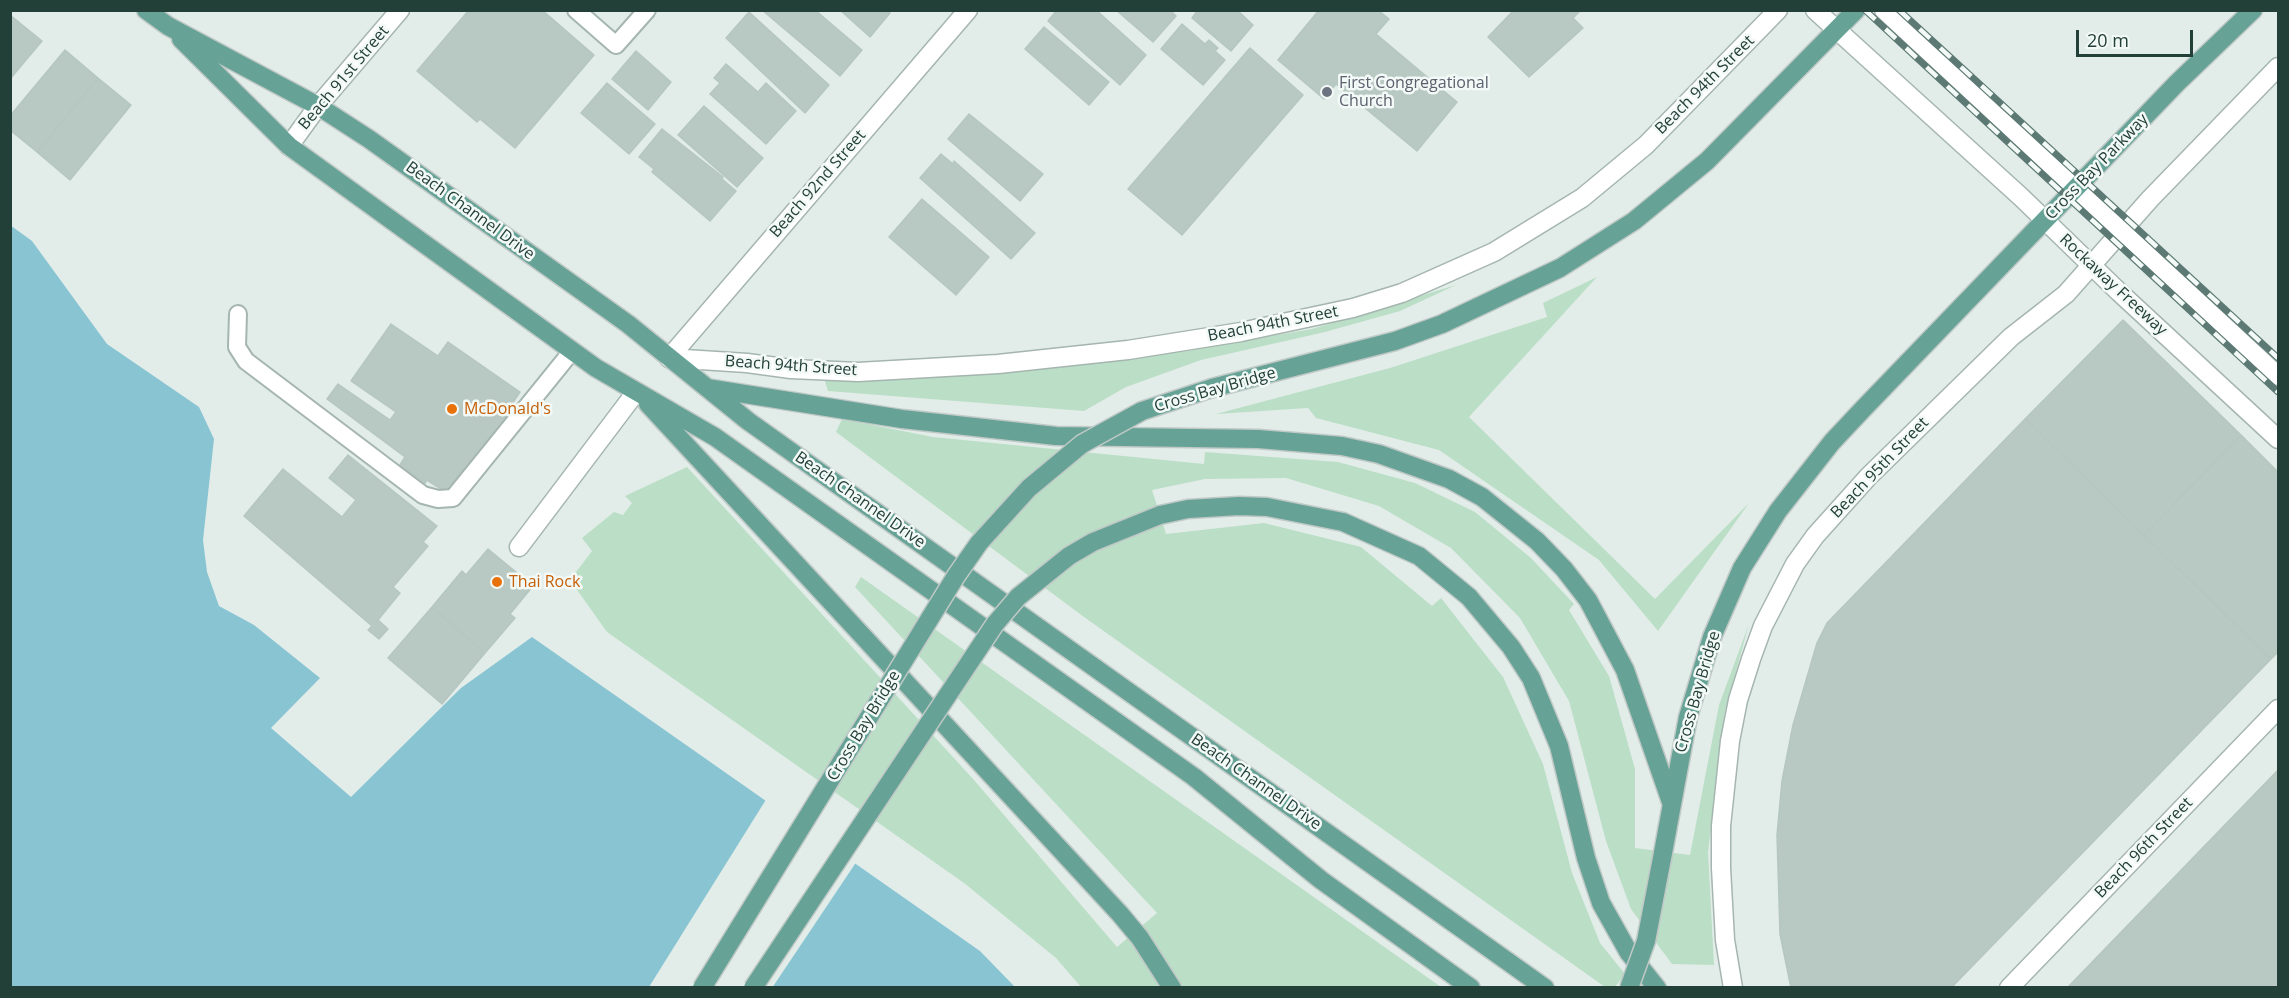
<!DOCTYPE html>
<style>
body{margin:0}
#map{position:relative;width:2289px;height:998px;overflow:hidden;background:#e2ede9;font-family:"Open Sans",sans-serif}
canvas{display:block}
.frame{position:absolute;inset:0;border:12px solid #223f38;pointer-events:none}
.scale{position:absolute;left:2076px;top:30px;width:117px;height:27px;box-sizing:border-box;border:3px solid #223f38;border-top:0;padding-left:8px;font-size:18px;line-height:21px;white-space:nowrap;color:#223f38;-webkit-text-stroke:4px #f3f9f6;paint-order:stroke}
</style>
<div id="map">
<canvas width="2289" height="998"></canvas>
<div class="frame"></div>
<div class="scale">20 m</div>
</div>
<script>
const context = document.querySelector('canvas').getContext('2d');
context.lineJoin = 'round';
function paint(path, color) { context.fillStyle = color; context.fill(path, 'evenodd'); }
const shape = rows => new Path2D(rows.map(r => 'M' + r).join(''));
function stroke(path, color, width, dash) { context.strokeStyle = color; context.lineWidth = width; context.lineCap = dash ? 'butt' : 'round'; context.setLineDash(dash || []); context.stroke(path); }
function write(font, color, halo, rows, align = 'center') {
  context.font = font + ' "Open Sans",sans-serif'; context.lineWidth = 5; context.setLineDash([]); context.textBaseline = 'middle'; context.strokeStyle = halo; context.fillStyle = color; for (const [text, x, y, turn = 0] of rows) {
    context.save(); context.translate(x, y); context.rotate((+turn || 0) * Math.PI / 180); context.textAlign = isNaN(turn) ? turn : align; if (halo) context.strokeText(text, 0, 0); context.fillText(text, 0, 0); context.restore();
  }
}
paint(shape([
 [1597,277,1469,417,1655,599,1749,503,1658,631,1599,560,1439,450,1316,418,1308,408,1216,414,1390,368,1547,317,1543,303],
 [1456,285,1400,311,1325,332,1201,360,1126,387,1084,411,828,391,825,381,1035,366,1187,351,1312,329],
 [842,419,933,437,1204,464,1205,452,1338,462,1415,483,1475,512,1531,558,1574,604,1569,610,1609,676,1635,769,1635,848,1690,855,1719,705,1749,624,1725,711,1708,852,1714,965,1672,964,1631,909,1606,841,1569,701,1520,618,1451,548,1379,506,1286,478,1205,479,1152,490,1166,534,1264,523,1361,547,1432,606,1441,598,1503,677,1543,764,1572,873,1600,943,1625,974,1615,987,1605,987,1084,617,836,432],
 [687,467,974,780,1117,947,1157,913,855,587,861,577,1441,987,1081,987,1056,958,964,883,607,632,570,580,592,551,582,538,614,512,623,515,632,503,625,496]
]), '#bbdec6');
paint(shape([
 [10,225,32,241,107,344,199,407,214,439,203,540,207,572,219,606,254,625,320,678,271,728,351,797,461,688,532,637,980,951,1015,987,11,987]
]), '#89c4d3');
paint(shape([
 [767,798,857,861,772,988,649,987]
]), '#e2ede9');
const building = shape([
 [469,10,542,10,594,55,515,148,480,119,477,122,417,71,469,10],
 [762,10,815,10,862,50,840,76,762,10],
 [840,10,886,10,890,13,870,37,840,10],
 [1057,10,1096,10,1146,55,1120,85,1048,21,1057,10],
 [1116,10,1170,10,1176,16,1153,42,1116,10],
 [1198,10,1237,10,1253,25,1231,51,1192,18,1198,10],
 [1319,10,1378,10,1389,19,1376,34,1457,102,1417,151,1336,84,1324,99,1278,60,1319,10],
 [1514,10,1581,10,1573,18,1583,28,1529,77,1488,37,1514,10],
 [749,12,829,85,805,113,726,38,749,12],
 [10,15,42,41,10,79,10,15],
 [1182,24,1205,44,1209,40,1218,48,1215,51,1225,60,1203,85,1161,49,1182,24],
 [1044,27,1109,82,1089,105,1025,49,1044,27],
 [1250,48,1303,95,1182,235,1128,189,1250,48],
 [65,50,98,78,37,152,10,130,10,116,65,50],
 [636,51,671,82,648,110,612,79,636,51],
 [726,64,758,92,766,83,796,111,766,144,710,94,720,83,714,78,726,64],
 [98,78,131,105,70,180,37,152,98,78],
 [607,83,655,124,629,154,581,113,607,83],
 [704,106,763,158,737,187,678,135,704,106],
 [969,114,1043,174,1020,201,948,139,969,114],
 [662,129,723,177,722,179,736,191,710,221,652,172,654,169,639,157,662,129],
 [941,154,953,164,954,161,1035,233,1011,259,920,178,941,154],
 [922,199,989,257,956,295,889,237,922,199],
 [2123,320,2241,435,2144,535,2025,419,2123,320],
 [391,324,438,356,448,342,520,392,510,407,516,411,472,475,463,469,447,493,427,480,423,486,398,468,405,457,327,399,338,384,390,420,396,412,351,381,391,324],
 [2025,419,2271,659,1951,988,1791,988,1780,934,1777,835,1782,781,1793,725,1817,643,1827,623,2025,419],
 [2241,435,2278,472,2278,652,2271,659,2144,535,2241,435],
 [348,455,437,526,423,542,428,546,393,587,400,593,378,620,388,629,379,639,368,630,372,626,244,516,283,469,342,517,356,500,329,478,348,455],
 [488,549,533,586,510,614,515,618,485,653,432,607,462,571,466,575,488,549],
 [432,607,485,653,442,704,388,658,432,607],
 [2278,770,2278,988,2067,988,2278,770]
]);
paint(building, '#b8c8c2');
stroke(building, '#b5c7c0', 1.5);
const service = shape([
 [576,10,616,45,647,10],
 [238,314,237,347,246,361,423,495,438,499,453,498,572,351]
]);
const minor = shape([
 [289,146,318,106,400,10],
 [669,358,747,363,791,369,858,372,998,364,1128,350,1241,332,1353,308,1402,293,1494,252,1582,198,1646,145,1778,10],
 [669,358,968,10],
 [519,547,636,392],
 [1733,988,1725,940,1721,868,1721,826,1730,741,1738,700,1751,659,1763,626,1795,564,1815,536,1868,477,2011,337,2066,294,2150,199,2278,67],
 [2009,988,2278,709]
]);
const tertiary = shape([
 [1815,10,2021,197,2119,292,2278,439],
 [1884,10,2278,376]
]);
const primary = shape([
 [146,10,168,26,318,106,369,139,628,324,748,421,1545,988],
 [181,39,289,146,596,368,715,437,1194,777,1321,880,1471,988],
 [707,388,902,419,1056,436,1258,439,1342,446,1379,454,1449,479,1482,497,1537,541,1564,569,1588,600,1625,670,1671,802],
 [1212,388,1395,341,1442,324,1560,268,1634,221,1707,161,1856,10],
 [648,404,1120,914,1140,938,1172,988],
 [1160,515,1188,509,1239,506,1267,507,1343,522,1419,556,1469,597,1511,647,1531,678,1559,746,1586,858,1601,903,1629,953,1657,988],
 [1663,853,1688,717,1712,637,1742,568,1778,511,1832,442,1863,409,2177,83,2253,10]
]);
stroke(service, '#a5b5b0', 20);
stroke(minor, '#a5b5b0', 21);
stroke(tertiary, '#a5b5b0', 21);
stroke(primary, '#c1c9c7', 21);
stroke(service, '#fff', 16);
stroke(minor, '#fff', 18);
stroke(tertiary, '#fff', 18);
stroke(primary, '#66a396', 18);
const rail = shape([
 [1865,10,2278,392],
 [1899,10,2278,358]
]);
stroke(rail, '#5c7a73', 7);
stroke(rail, '#f3f9f6', 4.5, [14]);
const primaryBridge = shape([
 [702,988,956,576,979,543,1029,488,1082,444,1142,411,1212,388],
 [753,988,995,624,1018,597,1069,556,1093,542,1160,515],
 [1629,988,1646,941,1663,853]
]);
stroke(primaryBridge, '#c1c9c7', 21, []);
stroke(primaryBridge, '#66a396', 18);
for (const [x, y, r, color] of [
 [1327,92,6,"#6b7280"],
 [452,409,6,"#e8710a"],
 [497,582,6,"#e8710a"]
]) { const dot = new Path2D(); dot.arc(x, y, r, 0, 2 * Math.PI); context.fillStyle = color; context.fill(dot); stroke(dot, '#f3f9f6', 2); }
write('16px', '#223f38', '#f3f9f6', [
 ["Beach 91st Street",344,78,-50],
 ["Beach 94th Street",1705,85,-45],
 ["Cross Bay Parkway",2097,167,-46],
 ["Beach 92nd Street",818,184,-49],
 ["Beach Channel Drive",470,211,36],
 ["Rockaway Freeway",2113,285,43],
 ["Beach 94th Street",1273,324,-11],
 ["Beach 94th Street",791,366,4],
 ["Cross Bay Bridge",1215,390,-16],
 ["Beach 95th Street",1880,468,-46],
 ["Beach Channel Drive",860,500,35],
 ["Cross Bay Bridge",1698,692,-74],
 ["Cross Bay Bridge",864,726,-59],
 ["Beach Channel Drive",1256,782,35],
 ["Beach 96th Street",2144,848,-46]
]);
write('16px', '#5b616d', '#f3f9f6', [
 ["First Congregational",1339,83],
 ["Church",1339,101]
], 'left');
write('16px', '#c56008', '#f3f9f6', [
 ["McDonald's",464,409],
 ["Thai Rock",509,582]
], 'left');
</script>
